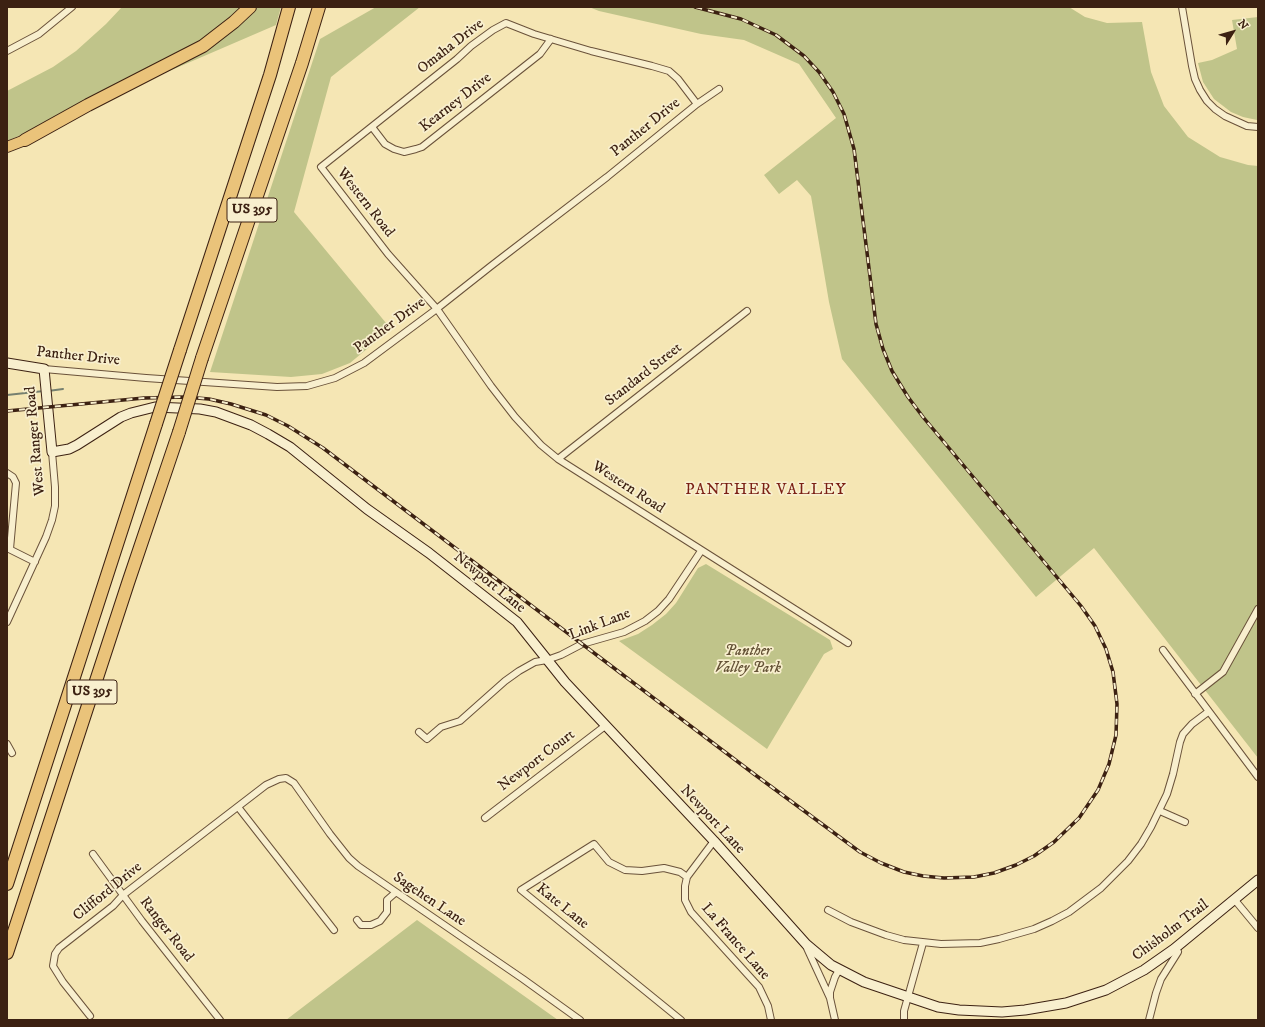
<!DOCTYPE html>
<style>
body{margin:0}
#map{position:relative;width:1265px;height:1027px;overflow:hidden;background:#f5e6b4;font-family:"IM FELL DW Pica",serif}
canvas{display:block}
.frame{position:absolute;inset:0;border:8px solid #3c2112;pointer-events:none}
.north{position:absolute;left:1213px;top:12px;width:40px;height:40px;-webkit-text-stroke:3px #f8efce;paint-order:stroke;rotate:53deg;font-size:11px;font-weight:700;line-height:16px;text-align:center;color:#3c2112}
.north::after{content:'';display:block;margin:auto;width:14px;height:18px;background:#3c2112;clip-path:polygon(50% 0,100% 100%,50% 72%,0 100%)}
</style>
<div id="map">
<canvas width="1265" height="1027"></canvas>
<div class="frame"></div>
<div class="north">N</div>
</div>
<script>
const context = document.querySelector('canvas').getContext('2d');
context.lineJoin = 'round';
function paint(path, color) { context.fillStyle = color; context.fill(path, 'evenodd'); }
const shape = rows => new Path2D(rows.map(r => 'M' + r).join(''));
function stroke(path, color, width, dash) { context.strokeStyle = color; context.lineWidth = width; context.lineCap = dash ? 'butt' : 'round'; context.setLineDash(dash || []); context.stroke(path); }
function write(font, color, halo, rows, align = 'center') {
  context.font = font + ' "IM FELL DW Pica",serif'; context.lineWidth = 3.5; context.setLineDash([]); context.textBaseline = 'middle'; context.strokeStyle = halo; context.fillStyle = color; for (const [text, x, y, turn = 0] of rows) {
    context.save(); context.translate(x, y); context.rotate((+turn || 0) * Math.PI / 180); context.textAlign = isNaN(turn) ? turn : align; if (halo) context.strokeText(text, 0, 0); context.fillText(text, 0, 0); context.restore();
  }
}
paint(shape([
 [122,7,281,7,276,25,7,141,7,91,53,67,76,51,106,24],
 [376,7,420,7,331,77,294,212,391,329,350,363,322,374,291,377,210,372,320,39],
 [589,7,1069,7,1085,17,1107,23,1142,22,1151,72,1164,106,1188,137,1220,157,1248,165,1258,166,1258,758,1094,548,1036,597,842,359,829,302,811,196,797,180,779,194,764,175,836,118,799,64,744,40,701,34,599,11],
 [1258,17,1258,120,1257,120,1243,117,1231,112,1214,99,1203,82,1198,63,1212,60,1237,49,1232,20],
 [706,564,830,640,833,649,824,654,767,749,619,641,638,634,652,625,666,614,676,603,698,568],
 [417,920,558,1020,286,1020]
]), '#c0c48a');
stroke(shape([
 [48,391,63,389],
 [7,395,44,391]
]), '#768070', 2);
const street = shape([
 [1182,7,1192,66,1195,79,1200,90,1207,101,1215,109,1225,116,1247,126,1258,127],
 [7,51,39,34,72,7],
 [697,104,678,79,669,71,652,66,591,51,534,34,506,23,493,30,471,46,457,59,321,167,388,254,437,309,491,386,515,417,541,445,558,459,848,643],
 [372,127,385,144,394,149,404,152,416,149,422,147,540,54,551,39],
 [44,369,146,378,277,387,307,386,335,378,364,363,434,311,491,266,607,177,697,104,719,89],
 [558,459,747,311],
 [7,473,13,477,16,483,10,549],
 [7,548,35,562],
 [7,622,46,537,52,520,55,506,55,487,52,452],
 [1163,650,1258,777],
 [1195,694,1223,672,1258,609],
 [419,732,427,739,441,727,460,721,505,681,519,671,535,662,547,660,561,655,582,644,624,632,645,621,658,611,669,599,701,551],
 [7,744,12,753],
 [238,807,334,930],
 [1160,811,1185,822],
 [485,818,605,726],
 [714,841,687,877,685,886,685,900,691,912,759,987,768,1006,771,1020],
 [93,854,142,921,220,1020],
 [1234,899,1258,928],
 [828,910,851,922,886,935,904,940,941,944,980,943,999,939,1034,929,1052,921,1069,912,1101,888,1128,861,1141,844,1151,827,1167,794,1173,774,1180,742,1183,734,1192,724,1208,712],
 [357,920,361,925,371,925,380,921,387,912,387,900,395,893],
 [806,946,830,998],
 [90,1016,63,982,53,966,55,954,59,948,113,906,123,895,266,785,279,779,286,778,294,783,330,834,349,858,358,866,523,979,580,1020],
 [681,1020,521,890,594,844,609,862,625,870,642,871,664,868,680,872,687,877],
 [835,1020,830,998,830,992,835,977,839,970],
 [904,1020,904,1011,923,943],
 [1149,1020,1156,993,1161,979,1178,952,1174,949]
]);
const secondary = shape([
 [7,363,44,369,52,452,69,449,77,445,121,417,131,413,155,407,200,409,216,412,251,425,268,434,290,447,367,509,429,553,517,622,565,682,714,841,806,944,831,965,864,982,938,1007,959,1010,1002,1012,1025,1010,1066,1003,1106,990,1144,970,1174,949,1258,880]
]);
const primary = shape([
 [7,147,25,140]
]);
const highway = shape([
 [25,140,88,105,203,46,234,22,250,7],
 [180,350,270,75,289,7],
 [202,358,302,63,319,7],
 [7,884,156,424],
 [7,953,128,583,179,432]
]);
stroke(street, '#6a523a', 8);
stroke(secondary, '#3c2112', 11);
stroke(primary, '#3c2112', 12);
stroke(highway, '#3c2112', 14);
stroke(street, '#f8efce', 6);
stroke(secondary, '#f8efce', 9);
stroke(primary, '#eac37a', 10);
stroke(highway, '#eac37a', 12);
const rail = shape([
 [7,411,144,398,185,397,209,399,231,404,266,415,288,426,323,448,754,774,860,852,881,863,904,872,923,876,944,878,974,877,994,873,1016,865,1034,856,1054,842,1079,818,1098,790,1109,764,1116,735,1117,704,1113,672,1106,649,1095,626,1081,606,923,417,908,397,892,371,883,349,876,324,854,149,844,114,833,92,819,72,804,56,776,35,741,19,695,7]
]);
stroke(rail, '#3c2112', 3.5);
stroke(rail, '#f8efce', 2, [6]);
const highwayBridge = shape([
 [156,424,180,350],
 [179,432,202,358]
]);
stroke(highwayBridge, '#3c2112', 14, []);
stroke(highwayBridge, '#eac37a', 12);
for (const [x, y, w] of [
 [252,210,50],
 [92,692,50]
]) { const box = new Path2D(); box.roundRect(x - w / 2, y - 12, w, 24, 3); context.fillStyle = '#f8efce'; context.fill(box); stroke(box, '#3c2112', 1); }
write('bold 14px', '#3c2112', null, [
 ["US 395",252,210],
 ["US 395",92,692]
]);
write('15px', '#3c2112', '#f8efce', [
 ["Omaha Drive",451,47,-38],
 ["Kearney Drive",456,103,-38],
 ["Panther Drive",646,128,-39],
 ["Western Road",365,203,52],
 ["Panther Drive",390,326,-36],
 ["Panther Drive",78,357,6],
 ["Standard Street",644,375,-38],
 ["West Ranger Road",36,441,-95],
 ["Western Road",628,488,33],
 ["Newport Lane",489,583,39],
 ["Link Lane",600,625,-21],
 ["Newport Court",537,761,-37],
 ["Newport Lane",712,820,47],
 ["Clifford Drive",108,892,-39],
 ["Sagehen Lane",429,900,34],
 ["Kate Lane",562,907,39],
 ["Ranger Road",166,930,52],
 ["Chisholm Trail",1171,931,-37],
 ["La France Lane",735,942,49]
]);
write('italic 15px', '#645236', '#f8efce', [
 ["Panther",748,652],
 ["Valley Park",748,669]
]);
context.letterSpacing = '1px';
write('16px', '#7a1f14', '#f8efce', [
 ["PANTHER VALLEY",766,491]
]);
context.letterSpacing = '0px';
</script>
